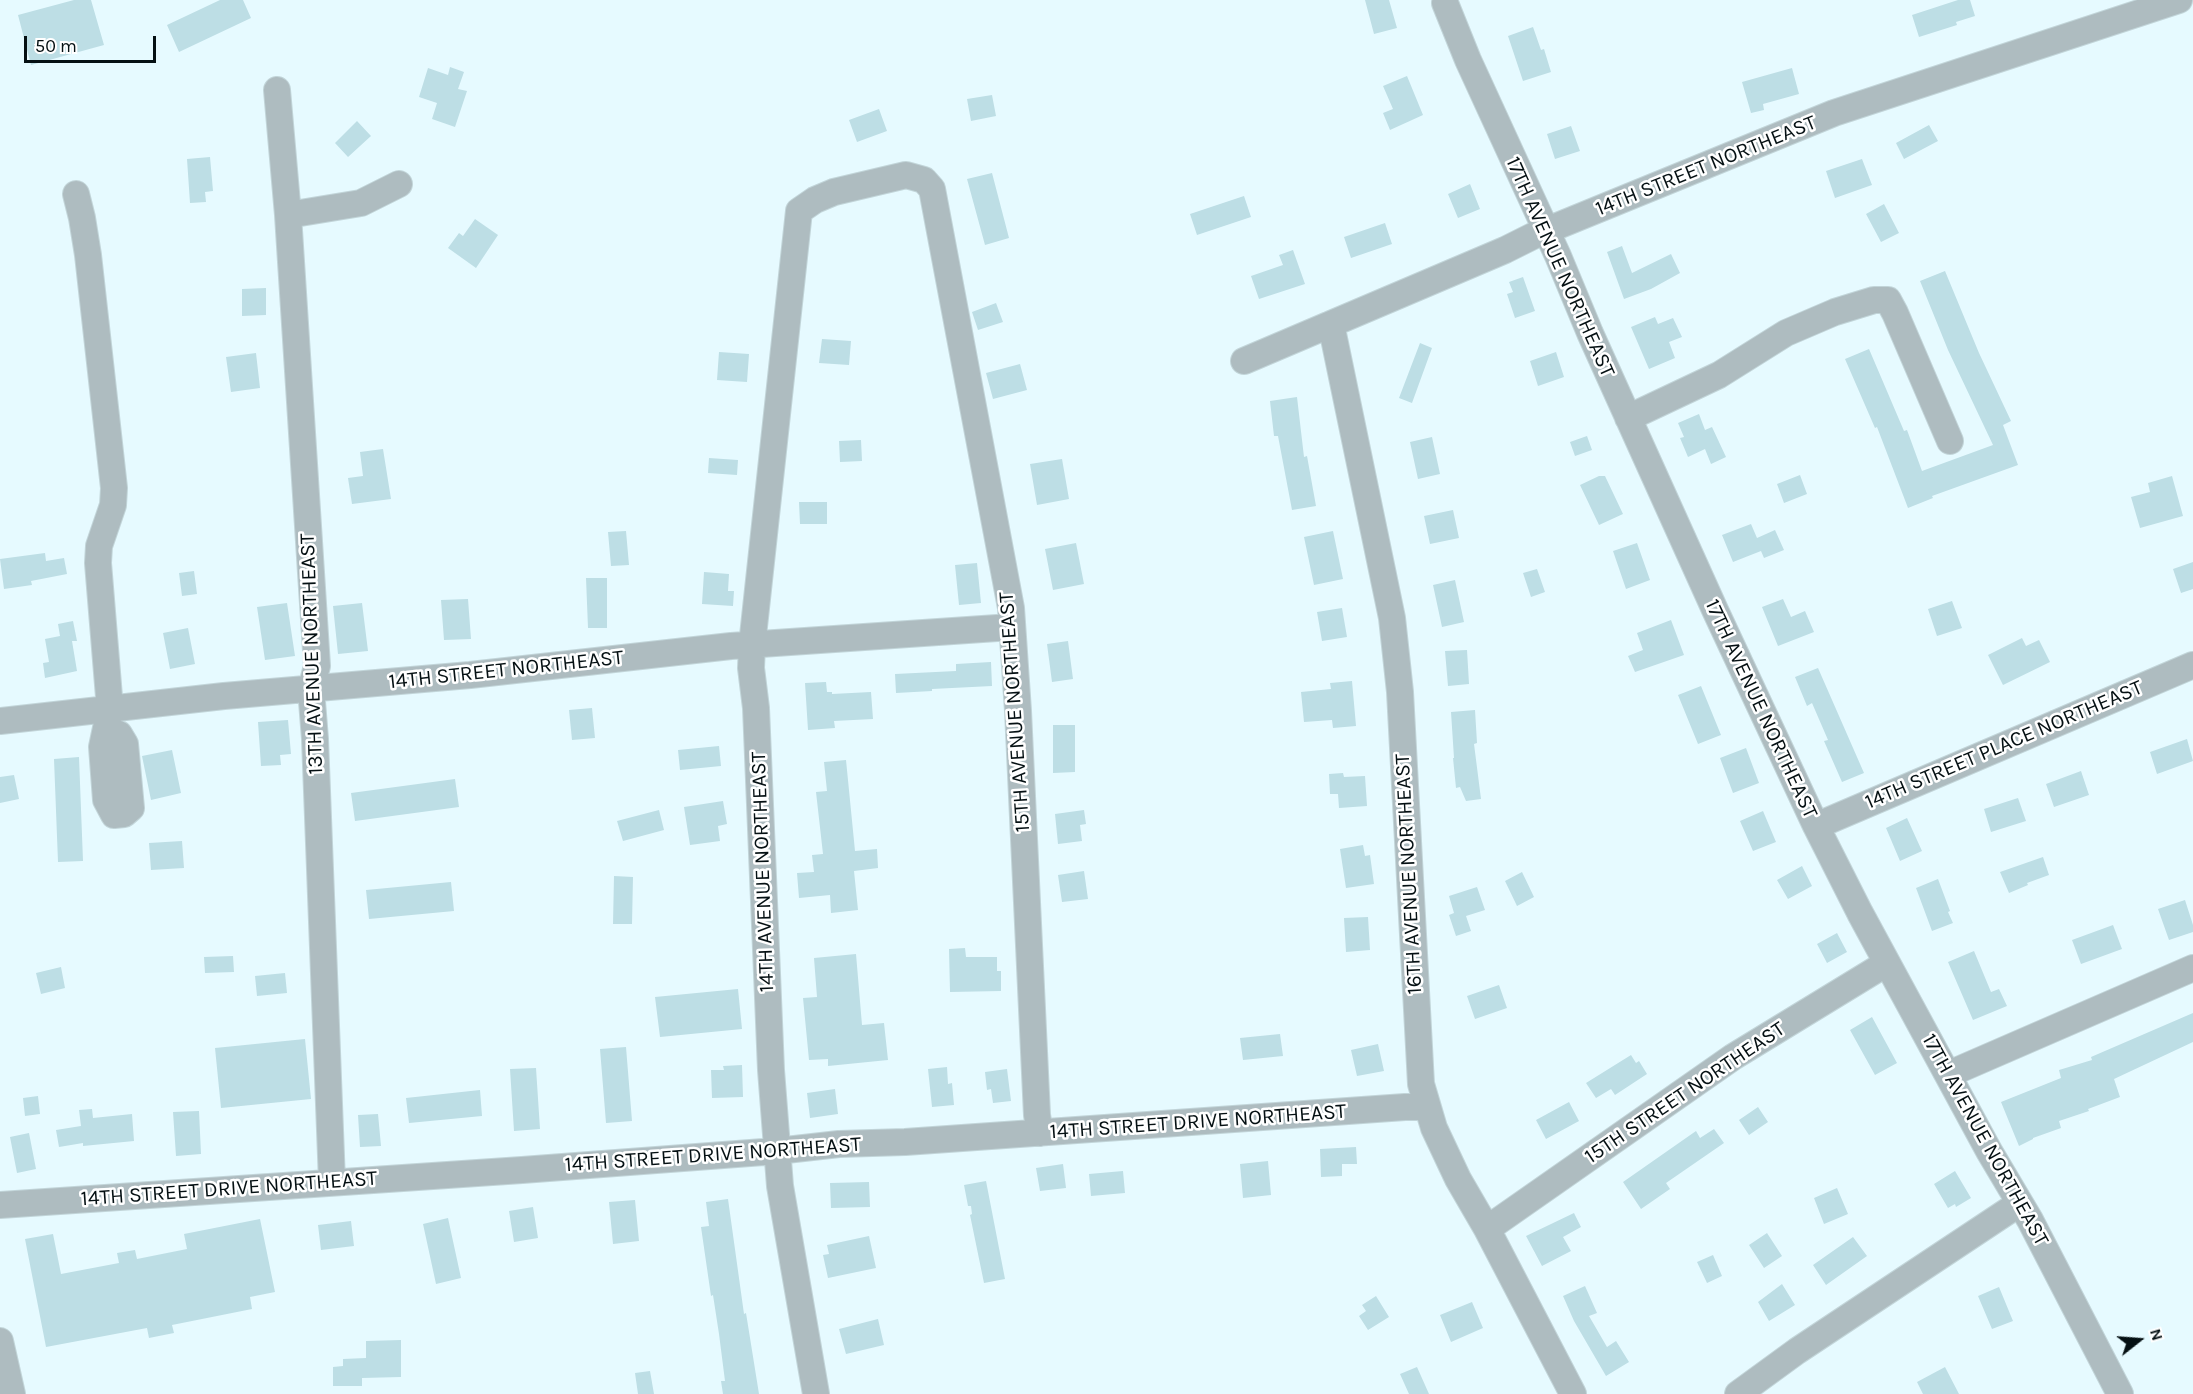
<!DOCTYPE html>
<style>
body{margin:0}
#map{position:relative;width:2193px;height:1394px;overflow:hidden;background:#e6faff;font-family:Karla,sans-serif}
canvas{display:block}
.north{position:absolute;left:2109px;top:1310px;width:60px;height:60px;-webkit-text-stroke:4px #fff;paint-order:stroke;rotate:73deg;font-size:16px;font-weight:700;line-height:24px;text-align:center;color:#051013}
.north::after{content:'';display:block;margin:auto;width:21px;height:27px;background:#051013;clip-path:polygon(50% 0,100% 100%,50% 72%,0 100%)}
.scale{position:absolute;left:24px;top:36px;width:132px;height:27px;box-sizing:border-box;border:3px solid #051013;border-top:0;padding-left:8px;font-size:18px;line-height:21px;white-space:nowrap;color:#051013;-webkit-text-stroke:4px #fff;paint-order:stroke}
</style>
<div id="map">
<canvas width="2193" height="1394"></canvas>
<div class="north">N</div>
<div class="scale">50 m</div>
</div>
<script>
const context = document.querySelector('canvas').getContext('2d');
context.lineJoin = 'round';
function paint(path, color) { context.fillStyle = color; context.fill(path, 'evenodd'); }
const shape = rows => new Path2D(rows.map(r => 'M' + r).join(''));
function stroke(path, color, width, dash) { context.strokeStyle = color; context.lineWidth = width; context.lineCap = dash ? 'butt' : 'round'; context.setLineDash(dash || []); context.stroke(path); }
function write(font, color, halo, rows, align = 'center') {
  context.font = font + ' Karla,sans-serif'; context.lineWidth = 5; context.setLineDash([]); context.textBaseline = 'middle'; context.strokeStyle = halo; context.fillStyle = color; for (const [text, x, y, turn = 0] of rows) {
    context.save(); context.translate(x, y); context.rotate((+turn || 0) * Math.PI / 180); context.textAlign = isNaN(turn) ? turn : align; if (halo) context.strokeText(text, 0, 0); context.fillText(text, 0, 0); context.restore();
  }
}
paint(shape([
 [74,0,91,0,104,45,31,65,18,15],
 [220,0,243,0,251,18,179,52,167,25],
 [1365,0,1389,0,1397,28,1374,34],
 [1958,0,1970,0,1975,16,1956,22,1957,25,1919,37,1912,15],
 [1533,27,1541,50,1544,49,1551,72,1523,81,1508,36],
 [450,67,464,72,458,89,467,91,455,127,432,119,437,103,419,97,428,68,448,75],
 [1792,68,1799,94,1763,104,1764,110,1751,113,1742,82],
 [1407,76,1423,115,1390,130,1383,113,1393,109,1383,86],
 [992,95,996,116,971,121,967,99],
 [879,109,887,131,857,142,849,120],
 [357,121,371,136,348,157,335,143],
 [1929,125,1938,141,1904,159,1896,143],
 [1571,126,1580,151,1555,159,1547,134],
 [210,157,213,191,205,192,206,202,190,203,187,159],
 [1862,159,1872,185,1835,198,1826,171],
 [992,173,1009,238,985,245,967,179],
 [1470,184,1480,209,1458,218,1448,194],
 [1244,196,1251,217,1197,235,1190,214],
 [1884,204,1899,233,1881,242,1866,214],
 [475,219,498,235,476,268,448,248,459,233,463,236],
 [1385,223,1392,244,1351,258,1344,237],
 [1622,246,1632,273,1671,254,1680,273,1651,289,1624,299,1607,252],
 [1293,250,1305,284,1259,299,1251,276,1283,265,1279,255],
 [1945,271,1979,353,2011,421,2003,425,2018,465,1932,496,1933,498,1908,508,1877,427,1875,428,1845,359,1869,349,1904,431,1907,430,1922,471,1993,445,1948,350,1920,281],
 [1523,277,1535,311,1515,318,1507,294,1513,292,1509,282],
 [266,288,266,315,242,316,242,289],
 [996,303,1003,322,978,330,972,312],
 [1655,317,1658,324,1673,318,1682,337,1669,342,1675,358,1649,369,1631,327],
 [822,339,851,341,849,365,819,363],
 [1420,343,1432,348,1412,403,1399,398],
 [719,352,749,354,747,382,717,380],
 [1556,352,1564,377,1538,386,1530,361],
 [256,353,260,388,231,392,226,357],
 [1020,364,1027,390,993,399,986,373],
 [1297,397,1304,457,1307,456,1316,506,1292,510,1278,436,1274,436,1270,401],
 [1699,414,1705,430,1712,427,1726,457,1711,464,1705,449,1688,457,1680,438,1684,437,1678,423],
 [1587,436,1592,450,1575,456,1570,442],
 [1432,437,1440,474,1418,479,1410,442],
 [861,440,862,461,840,462,839,441],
 [383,449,391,499,352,504,348,478,363,476,360,452],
 [709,458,738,460,737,475,708,473],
 [1062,459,1069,499,1037,505,1030,464],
 [1800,475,1807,494,1784,503,1777,484],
 [1599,476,1605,476,1623,514,1599,525,1580,485],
 [2172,476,2183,516,2140,528,2131,497,2150,492,2148,483],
 [799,502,827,502,827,524,800,524],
 [1453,510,1459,538,1430,544,1424,516],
 [1751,524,1757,538,1775,530,1784,550,1764,558,1761,551,1733,562,1722,535],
 [626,531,629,565,611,566,608,532],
 [1333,531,1343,579,1314,585,1304,537],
 [1076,543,1084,584,1053,590,1045,549],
 [1637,543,1650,580,1626,589,1613,551],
 [45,553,46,561,64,558,67,574,31,581,32,585,4,589,0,559],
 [2193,562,2193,589,2181,593,2173,569],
 [977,563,981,603,959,605,955,565],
 [1537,569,1545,592,1531,597,1523,573],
 [194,571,197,594,182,596,179,573],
 [704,572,729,574,728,591,734,591,733,606,702,604],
 [586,578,607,578,607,628,588,628],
 [1455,580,1464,622,1442,627,1433,585],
 [468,599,471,639,444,640,441,600],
 [1783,599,1791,617,1805,611,1814,632,1778,646,1762,607],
 [1952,601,1962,628,1937,636,1928,609],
 [287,603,295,656,265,660,257,607],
 [362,603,368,651,338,654,333,606],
 [1342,608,1347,637,1322,641,1317,612],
 [1671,620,1684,655,1635,672,1628,656,1643,650,1637,633],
 [73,621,77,641,72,641,77,671,45,678,43,663,49,662,45,639,60,636,58,624],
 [188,628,195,664,170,669,163,633],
 [2022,638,2026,646,2039,640,2050,662,2003,685,1988,655],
 [1068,641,1073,679,1052,682,1047,644],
 [1467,650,1469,684,1448,686,1445,651],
 [991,662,992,686,932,689,932,691,896,693,895,674,956,671,956,664],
 [1818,668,1864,773,1842,782,1824,741,1828,740,1812,703,1807,706,1795,677],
 [1352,681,1356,726,1333,728,1332,720,1304,722,1301,692,1331,689,1330,683],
 [826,682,827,692,832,692,832,694,871,692,873,719,834,721,835,728,808,730,805,683],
 [1701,686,1721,735,1698,744,1678,695],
 [592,708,595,738,572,740,569,710],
 [1475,710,1477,743,1474,744,1481,799,1466,801,1460,787,1456,788,1453,758,1454,758,1451,712],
 [288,720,291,754,280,755,281,765,261,766,258,722],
 [1053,725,1075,725,1075,772,1053,773],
 [2187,739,2193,761,2157,774,2150,752],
 [719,746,721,766,680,770,678,750],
 [1746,748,1759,783,1733,793,1720,758],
 [172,750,181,793,151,800,142,756],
 [79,757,83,861,58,862,54,759],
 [846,760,855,851,877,849,878,868,854,871,858,910,831,913,830,895,799,898,797,873,814,872,812,855,823,854,816,792,827,791,824,762],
 [2081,771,2089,795,2054,807,2046,784],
 [1343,773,1344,777,1365,776,1367,806,1339,808,1338,794,1330,794,1329,774],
 [14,775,19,799,0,803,0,777],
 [455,779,459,807,355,821,351,793],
 [2018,798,2026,821,1991,832,1984,809],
 [723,801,727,824,718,826,720,841,690,845,684,807],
 [659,810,664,830,623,841,617,821],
 [1084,810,1086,824,1080,825,1082,841,1058,844,1055,814],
 [1763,811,1776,842,1753,851,1740,821],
 [1907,818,1922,851,1900,861,1886,828],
 [182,841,184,868,151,870,149,843],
 [1363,845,1365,856,1370,855,1374,884,1346,888,1340,849],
 [2043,857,2049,875,2027,883,2028,885,2009,893,2000,872],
 [1802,866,1812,886,1788,899,1777,880],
 [1084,871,1088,899,1062,902,1058,875],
 [1522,872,1534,897,1517,906,1505,881],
 [614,876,633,877,632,924,613,924],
 [1938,879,1950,911,1948,912,1953,923,1932,931,1916,888],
 [451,882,454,911,369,919,366,890],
 [1477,887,1485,910,1466,916,1471,931,1456,936,1449,915,1454,913,1449,896],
 [2185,900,2193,925,2193,932,2169,940,2158,909],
 [1368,917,1370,950,1346,952,1344,918],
 [2113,925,2122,949,2081,964,2072,940],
 [1837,933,1847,952,1827,963,1817,944],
 [965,948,966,957,997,957,997,971,1001,971,1001,991,950,992,949,949],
 [1974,951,1991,992,1999,989,2007,1006,1973,1020,1948,962],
 [856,954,862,1025,884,1023,888,1060,828,1066,828,1059,809,1060,803,998,817,997,814,958],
 [233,956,234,972,205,973,204,957],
 [61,967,65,988,41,994,36,973],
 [285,973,287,993,257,996,255,976],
 [1499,985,1507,1008,1475,1019,1467,996],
 [738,989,742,1029,660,1037,655,997],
 [2193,1013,2193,1042,2114,1079,2120,1097,2088,1109,2089,1111,2059,1121,2061,1128,2033,1138,2033,1139,2019,1146,2001,1102,2061,1078,2059,1070,2092,1060,2091,1057],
 [1872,1017,1897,1063,1875,1075,1850,1030],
 [1280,1034,1283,1056,1243,1060,1240,1038],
 [305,1039,311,1099,221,1108,215,1048],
 [1378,1044,1384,1071,1357,1076,1351,1050],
 [626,1047,632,1121,606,1123,600,1049],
 [1631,1055,1636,1063,1639,1061,1647,1074,1615,1095,1611,1089,1596,1098,1586,1083],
 [742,1065,743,1097,712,1098,711,1070,724,1070,723,1066],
 [947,1067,948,1084,952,1083,954,1105,932,1107,928,1069],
 [536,1068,540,1129,514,1131,510,1069],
 [1007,1069,1011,1101,993,1103,991,1089,987,1090,985,1072],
 [835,1089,838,1114,810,1118,807,1093],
 [480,1090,482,1116,409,1123,406,1098],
 [38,1096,40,1114,25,1116,23,1098],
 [1569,1102,1579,1121,1546,1139,1536,1120],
 [1758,1107,1768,1122,1749,1135,1739,1120],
 [92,1109,93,1118,132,1114,134,1141,83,1146,83,1143,59,1147,56,1130,81,1126,79,1110],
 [199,1111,201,1154,176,1156,173,1112],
 [378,1114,381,1146,360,1147,358,1115],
 [1714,1129,1724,1143,1666,1183,1670,1189,1641,1209,1623,1182,1696,1131,1700,1138],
 [29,1133,36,1169,17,1173,10,1137],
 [1356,1147,1357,1164,1342,1164,1342,1176,1321,1177,1320,1149],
 [1268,1161,1271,1195,1243,1198,1240,1164],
 [1063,1164,1066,1188,1040,1191,1036,1168],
 [1123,1171,1125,1193,1091,1196,1089,1174],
 [1955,1171,1971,1198,1956,1207,1955,1204,1948,1208,1934,1184],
 [986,1181,1005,1279,984,1283,970,1215,972,1214,971,1206,968,1206,964,1185],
 [869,1182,870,1207,831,1208,830,1183],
 [1837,1188,1848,1214,1824,1224,1814,1198],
 [728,1199,744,1314,746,1313,759,1394,723,1394,721,1381,725,1381,719,1334,713,1295,711,1296,701,1227,709,1226,706,1202],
 [635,1200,639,1241,613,1244,609,1202],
 [533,1207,538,1238,514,1242,509,1211],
 [1574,1213,1581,1227,1563,1237,1571,1251,1542,1266,1526,1236],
 [448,1218,461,1278,436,1284,423,1224],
 [260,1219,275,1292,250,1297,252,1309,172,1325,174,1333,149,1338,147,1328,46,1347,25,1239,53,1234,61,1274,119,1263,117,1253,135,1250,137,1259,187,1249,184,1234],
 [351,1221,354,1246,321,1250,318,1225],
 [1767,1233,1782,1256,1764,1268,1749,1245],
 [869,1236,876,1268,828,1278,823,1255,829,1254,827,1245],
 [1853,1237,1867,1256,1826,1285,1813,1265],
 [1713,1255,1722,1276,1707,1283,1697,1262],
 [1782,1284,1795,1305,1769,1321,1758,1302],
 [1585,1286,1597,1313,1589,1316,1607,1347,1616,1341,1629,1362,1606,1376,1574,1321,1563,1296],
 [1999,1287,2013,1321,1992,1329,1978,1296],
 [1376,1296,1389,1317,1368,1330,1359,1316,1366,1311,1362,1305],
 [1472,1302,1483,1328,1451,1342,1440,1315],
 [878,1319,884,1345,846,1354,839,1329],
 [401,1340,401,1377,362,1378,362,1386,333,1386,333,1367,343,1366,343,1359,366,1358,366,1341],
 [1417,1367,1429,1394,1409,1394,1400,1374],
 [1945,1367,1959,1394,1923,1394,1917,1382],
 [650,1371,654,1394,638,1394,635,1373]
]), '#bddee5');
const minor = shape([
 [1445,3,1468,60,1558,256,1590,333,1715,610,1816,826,1860,913,1989,1151,2030,1220,2120,1394],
 [277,90,288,215,317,666,311,689,315,739,332,1182],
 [76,194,82,218,88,255,114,488,113,505,99,546,98,563,110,709,102,747,106,800,114,815,124,814,131,808,125,744,119,734,107,730],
 [288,215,361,203,399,184],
 [1331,324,1392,618,1400,692,1421,1084,1434,1128,1458,1179,1487,1229,1573,1394],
 [1244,361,1505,250,1533,236,1834,113,2179,0],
 [1628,418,1719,375,1786,333,1835,312,1874,300,1888,300,1895,313,1950,441],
 [0,721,224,696,470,675,731,646,1012,627],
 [1816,826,2193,665],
 [1949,1074,2193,968],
 [0,1205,522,1170,777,1151,839,1144,905,1142,1405,1107,1427,1107],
 [1487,1229,1733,1057,1887,963],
 [0,1341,12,1394],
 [816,1394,780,1186,771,1070,756,708,751,668,752,645,799,211,815,200,834,192,906,175,924,180,932,189,1011,608,1018,711,1037,1115,1040,1133],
 [1738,1394,1797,1351,2020,1203]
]);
stroke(minor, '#c2d5d9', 28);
stroke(minor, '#aebcc0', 26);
write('21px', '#051013', '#fff', [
 ["14TH STREET NORTHEAST",1706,166,-22],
 ["17TH AVENUE NORTHEAST",1560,267,66],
 ["13TH AVENUE NORTHEAST",312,654,-92],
 ["14TH STREET NORTHEAST",506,670,-6],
 ["17TH AVENUE NORTHEAST",1761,709,65],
 ["15TH AVENUE NORTHEAST",1015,712,-94],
 ["14TH STREET PLACE NORTHEAST",2004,745,-23],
 ["14TH AVENUE NORTHEAST",763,872,-92],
 ["16TH AVENUE NORTHEAST",1409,874,-93],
 ["15TH STREET NORTHEAST",1685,1093,-34],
 ["14TH STREET DRIVE NORTHEAST",1198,1122,-4],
 ["17TH AVENUE NORTHEAST",1985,1140,61],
 ["14TH STREET DRIVE NORTHEAST",713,1155,-4],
 ["14TH STREET DRIVE NORTHEAST",229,1189,-4]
]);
</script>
